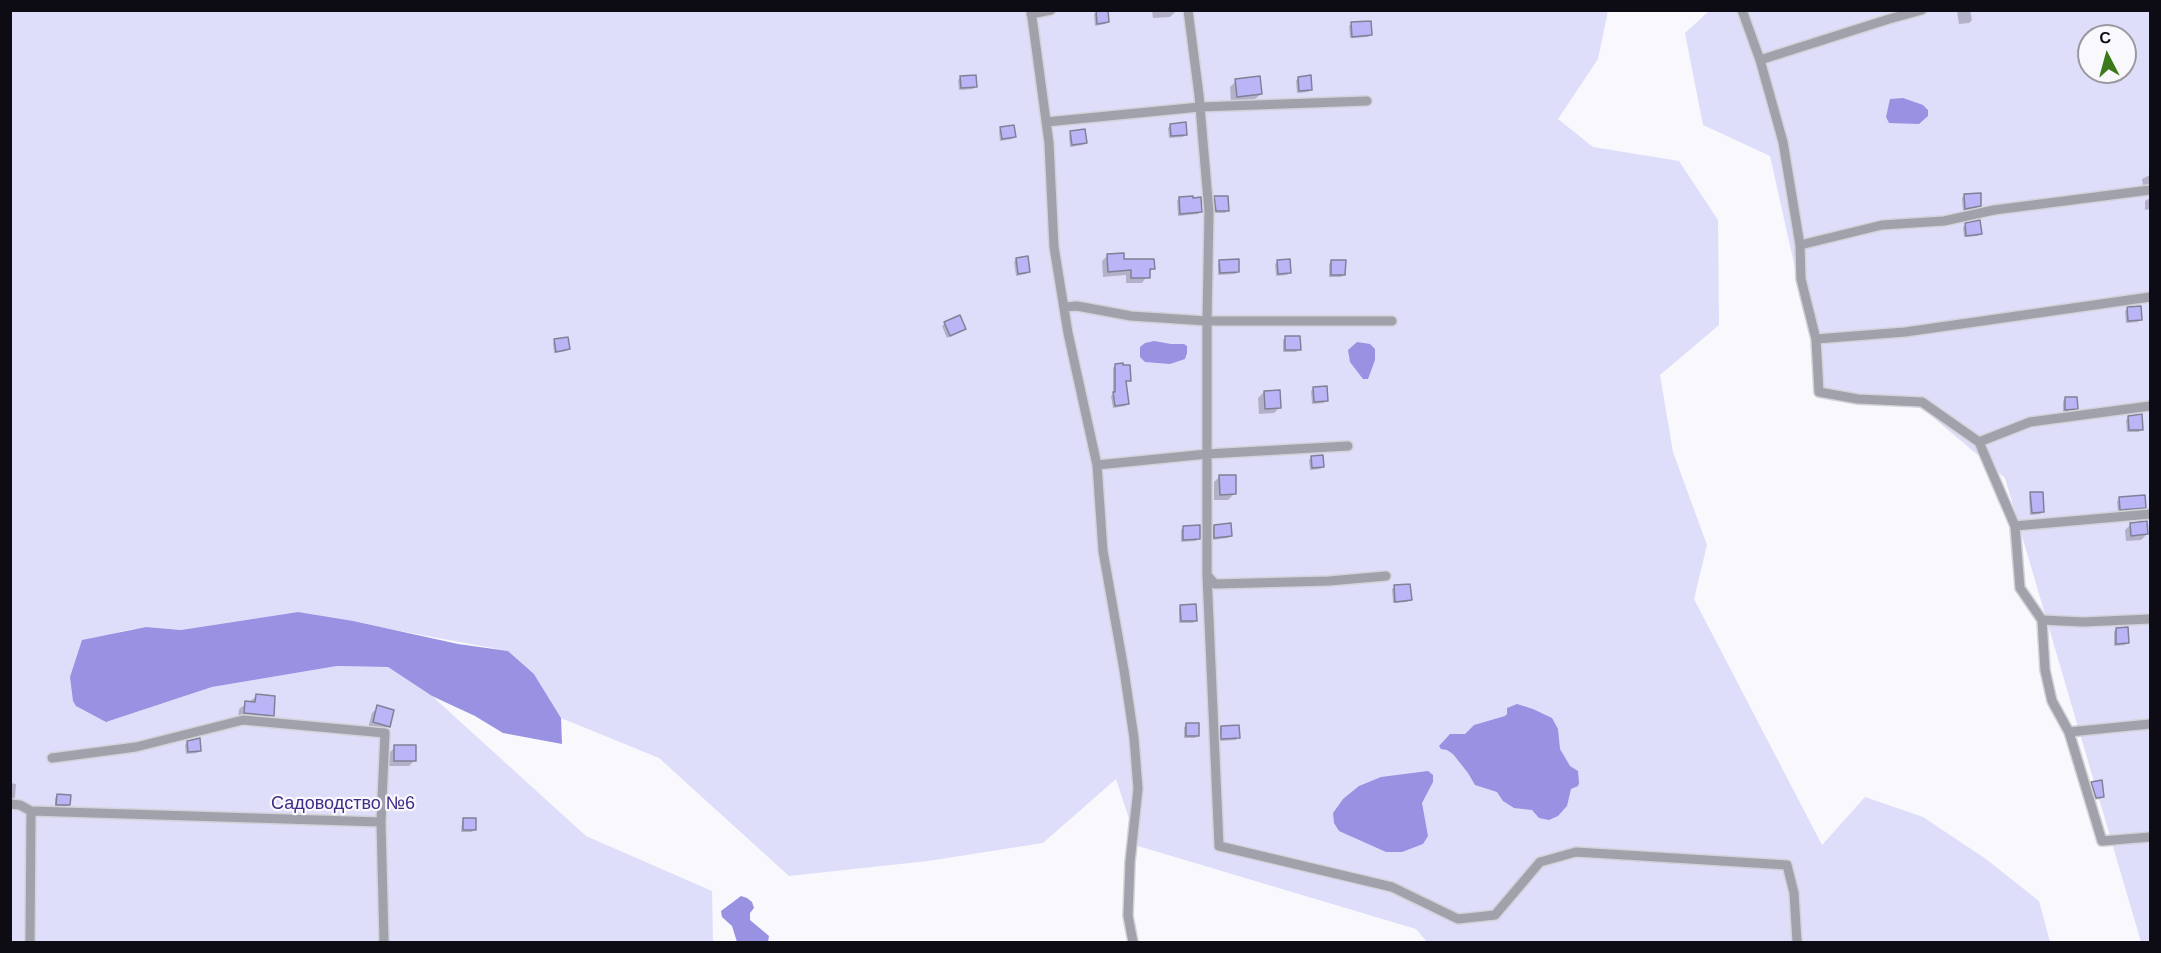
<!DOCTYPE html>
<meta charset="utf-8">
<style>
body{margin:0}
#map{position:relative;width:2161px;height:953px;overflow:hidden;background:#f8f8fd;font-family:Helvetica,sans-serif}
canvas{display:block}
.frame{position:absolute;inset:0;border:12px solid #0d0c14;pointer-events:none}
.north{position:absolute;left:2077px;top:24px;width:60px;height:60px;box-sizing:border-box;background:#f8f8fd;border:2px solid #9a9aa0;border-radius:50%;rotate:354deg;font-size:16px;font-weight:700;line-height:24px;text-align:center;color:#0d0c14}
.north::after{content:'';display:block;margin:auto;width:21px;height:27px;background:#3a7a18;clip-path:polygon(50% 0,100% 100%,50% 72%,0 100%)}
</style>
<div id="map">
<canvas width="2161" height="953"></canvas>
<div class="frame"></div>
<div class="north">С</div>
</div>
<script>
const context = document.querySelector('canvas').getContext('2d');
context.lineJoin = 'round';
function paint(path, color) { context.fillStyle = color; context.fill(path, 'evenodd'); }
const shape = rows => new Path2D(rows.map(r => 'M' + r).join(''));
function stroke(path, color, width, dash) { context.strokeStyle = color; context.lineWidth = width; context.lineCap = dash ? 'butt' : 'round'; context.setLineDash(dash || []); context.stroke(path); }
function write(font, color, halo, rows, align = 'center') {
  context.font = font + ' Helvetica,sans-serif'; context.lineWidth = 4.5; context.setLineDash([]); context.textBaseline = 'middle'; context.strokeStyle = halo; context.fillStyle = color; for (const [text, x, y, turn = 0] of rows) {
    context.save(); context.translate(x, y); context.rotate((+turn || 0) * Math.PI / 180); context.textAlign = isNaN(turn) ? turn : align; if (halo) context.strokeText(text, 0, 0); context.fillText(text, 0, 0); context.restore();
  }
}
paint(shape([
 [10,11,1608,11,1598,59,1558,119,1593,147,1679,161,1718,220,1719,325,1660,375,1673,452,1707,545,1694,599,1822,845,1865,797,1923,817,1986,859,2039,901,2050,942,1427,942,1416,929,1138,846,1116,779,1043,843,928,861,789,876,659,758,561,718,534,674,508,651,298,612,181,630,146,627,118,632,106,722,212,687,337,666,388,667,432,696,586,836,712,891,713,942,11,942],
 [1709,11,2150,11,2150,942,2141,942,2005,478,1922,408,1824,398,1770,156,1703,125,1685,33],
 [2089,36,2125,36,2125,72,2089,72]
]), '#dfdefa');
paint(shape([
 [1903,98,1923,105,1928,110,1928,116,1919,124,1889,123,1886,117,1890,99],
 [1154,341,1171,344,1184,344,1187,346,1187,353,1185,359,1170,364,1145,362,1140,357,1140,347,1145,343],
 [1357,342,1370,344,1375,349,1375,360,1368,379,1363,379,1350,362,1348,350],
 [298,612,353,621,458,644,508,651,534,674,561,718,562,744,503,733,475,716,432,696,388,667,337,666,212,687,106,722,76,706,73,701,70,677,82,640,146,627,181,630],
 [1517,704,1533,709,1552,718,1558,729,1560,749,1570,766,1578,771,1579,783,1578,786,1571,789,1567,806,1558,816,1549,820,1539,818,1532,810,1514,808,1503,801,1497,792,1475,785,1468,773,1453,754,1447,750,1441,749,1439,746,1450,734,1465,734,1474,725,1505,716,1507,714,1507,708],
 [1428,771,1433,775,1433,782,1422,803,1428,836,1423,844,1402,852,1386,852,1339,831,1334,823,1333,813,1343,799,1359,786,1381,777],
 [741,896,747,898,752,902,754,908,750,913,750,920,769,936,768,942,737,942,732,926,722,917,721,911]
]), '#9991e1');
paint(shape([
 [1152,10,1174,10,1175,12,1170,17,1153,18],
 [1970,10,1972,20,1969,23,1959,24,1957,11],
 [1097,12,1108,22,1105,24,1095,26,1094,14],
 [1351,24,1371,34,1368,37,1350,38,1349,26],
 [960,78,976,86,973,89,959,90,958,80],
 [1298,78,1311,89,1308,92,1297,93,1296,81],
 [1236,81,1261,94,1255,99,1231,102,1230,87],
 [1171,125,1186,134,1183,137,1169,138,1168,128],
 [1001,128,1014,137,1012,139,1000,141,999,131],
 [1071,132,1086,142,1083,145,1070,147,1069,135],
 [2150,175,2150,186,2143,186,2142,179],
 [1965,195,1980,205,1977,208,1963,211,1962,198],
 [1179,198,1201,211,1198,214,1178,216,1177,201],
 [1215,198,1227,210,1225,213,1214,213,1213,201],
 [2150,198,2150,209,2145,210,2145,201],
 [1966,225,1980,233,1978,236,1964,237,1963,227],
 [1108,255,1123,260,1153,268,1142,283,1126,283,1126,275,1103,277,1102,261],
 [1016,259,1029,271,1026,274,1016,276,1014,262],
 [1220,261,1238,272,1235,274,1218,275,1218,264],
 [1332,261,1344,275,1341,277,1329,277,1329,264],
 [1278,262,1290,272,1287,275,1276,276,1275,264],
 [2128,309,2140,319,2138,322,2126,323,2125,311],
 [945,323,965,329,947,338,942,326],
 [1285,338,1299,349,1296,352,1283,352,1283,340],
 [555,340,569,349,566,351,554,353,553,343],
 [1116,365,1129,380,1124,383,1127,404,1125,406,1113,408,1111,396,1113,394,1113,368],
 [1314,388,1326,401,1324,403,1312,404,1311,391],
 [1264,392,1280,407,1274,413,1259,414,1258,398],
 [2065,399,2076,408,2074,411,2063,412,2063,401],
 [2129,417,2141,429,2139,432,2127,432,2126,420],
 [1312,457,1323,467,1320,469,1310,470,1309,460],
 [1220,476,1234,494,1228,500,1214,500,1214,482],
 [2031,494,2043,512,2040,514,2030,515,2029,497],
 [2120,499,2145,507,2142,510,2118,512,2117,501],
 [2131,524,2147,534,2141,540,2126,541,2125,530],
 [1214,526,1231,536,1228,538,1212,540,1212,529],
 [1184,527,1198,539,1196,541,1181,542,1181,530],
 [1395,587,1410,600,1407,602,1393,603,1392,589],
 [1181,606,1196,620,1193,623,1179,623,1179,609],
 [2116,629,2128,643,2125,645,2114,646,2114,632],
 [257,696,272,715,266,721,238,719,239,709],
 [378,707,388,726,382,732,368,728,372,713],
 [1187,725,1197,736,1195,738,1184,738,1184,727],
 [1221,727,1238,737,1236,740,1219,741,1219,730],
 [188,742,200,751,197,753,186,754,185,745],
 [395,747,415,760,409,766,389,766,389,753],
 [10,783,16,784,15,797,13,800,10,800],
 [2092,783,2102,797,2100,799,2094,800,2089,785],
 [57,796,69,805,66,807,55,807,55,798],
 [464,819,474,829,472,832,461,832,462,822]
]), '#0003');
const building = shape([
 [1096,10,1108,10,1109,22,1097,24,1096,10],
 [1371,21,1372,35,1352,37,1351,22,1371,21],
 [976,75,977,87,961,88,960,76,976,75],
 [1311,75,1312,90,1299,91,1298,77,1311,75],
 [1260,76,1262,94,1237,97,1235,79,1260,76],
 [1186,122,1187,135,1171,136,1170,124,1186,122],
 [1014,125,1016,137,1002,139,1000,127,1014,125],
 [1085,129,1087,143,1072,145,1070,131,1085,129],
 [1981,193,1981,206,1965,209,1964,194,1981,193],
 [1193,196,1193,198,1201,197,1202,212,1180,214,1179,197,1193,196],
 [1214,196,1228,196,1229,211,1216,211,1214,196],
 [1980,220,1982,234,1966,236,1965,223,1980,220],
 [1124,253,1124,259,1154,259,1155,269,1150,269,1150,278,1131,278,1131,270,1108,272,1107,254,1124,253],
 [1028,256,1030,272,1018,274,1016,258,1028,256],
 [1239,259,1239,272,1220,273,1219,260,1239,259],
 [1290,259,1291,273,1278,274,1277,260,1290,259],
 [1331,260,1346,260,1345,275,1331,275,1331,260],
 [2141,306,2142,320,2128,321,2127,307,2141,306],
 [960,315,966,329,950,336,944,322,960,315],
 [1285,336,1300,336,1301,350,1285,350,1285,336],
 [568,337,570,349,556,352,554,339,568,337],
 [1123,363,1123,365,1130,365,1131,381,1126,381,1129,404,1115,406,1113,392,1115,392,1115,364,1123,363],
 [1327,386,1328,401,1314,402,1313,387,1327,386],
 [1280,390,1281,408,1265,409,1264,391,1280,390],
 [2065,397,2077,397,2078,409,2065,410,2065,397],
 [2142,414,2143,430,2129,430,2128,416,2142,414],
 [1323,455,1324,467,1312,468,1311,456,1323,455],
 [1219,475,1236,475,1236,494,1220,495,1219,475],
 [2030,492,2043,492,2044,512,2032,513,2030,492],
 [2145,495,2146,508,2120,510,2119,497,2145,495],
 [2147,521,2148,534,2131,536,2130,523,2147,521],
 [1231,523,1232,536,1214,538,1214,525,1231,523],
 [1200,525,1200,539,1183,540,1183,526,1200,525],
 [1410,584,1412,600,1395,602,1394,585,1410,584],
 [1196,604,1197,621,1181,621,1180,605,1196,604],
 [2128,627,2129,643,2116,644,2116,628,2128,627],
 [256,694,275,696,274,716,244,713,245,701,255,702,256,694],
 [377,705,394,710,390,727,373,722,377,705],
 [1186,723,1199,723,1199,736,1186,736,1186,723],
 [1239,725,1240,738,1221,739,1221,726,1239,725],
 [200,738,201,751,188,752,187,741,200,738],
 [394,745,416,745,416,761,394,761,394,745],
 [2102,780,2104,797,2096,798,2091,782,2102,780],
 [57,794,71,795,70,805,56,805,57,794],
 [463,818,476,818,476,830,463,830,463,818]
]);
paint(building, '#b9b5f7');
stroke(building, '#818096', 1.5);
const lane = shape([
 [1031,10,1049,143,1054,247,1068,333,1097,465,1103,551,1124,670,1134,738,1138,789,1130,862,1128,916,1133,942],
 [1742,10,1760,60,1783,142,1800,245,1801,279,1816,339,1819,392,1858,399,1922,402,1979,442,2015,526,2020,588,2042,620,2045,670,2052,701,2069,732,2102,841,2150,837],
 [1031,14,1051,10],
 [1760,60,1889,19,1922,10],
 [1046,122,1200,107,1367,101],
 [1800,245,1882,225,1944,221,1994,210,2150,190],
 [1064,307,1077,306,1131,316,1207,321,1209,212,1199,95,1188,10],
 [1816,339,1905,332,2150,297],
 [1979,442,2030,422,2150,406],
 [1097,465,1207,454,1348,446],
 [2015,526,2150,514],
 [1207,575,1219,846,1392,887,1458,919,1495,915,1540,862,1576,852,1787,865,1794,893,1797,942],
 [1386,576,1329,581,1215,584,1207,575,1207,321,1392,321],
 [2042,620,2083,622,2150,619],
 [2069,732,2150,724],
 [52,758,136,747,243,720,385,733,381,822],
 [10,804,20,805,31,811,381,822,384,942],
 [30,942,31,811]
]);
stroke(lane, '#d2d2d8', 12);
stroke(lane, '#a1a1ac', 9);
write('18px', '#402c88', '#f8f8fd', [
 ["Садоводство №6",343,804]
]);
</script>
